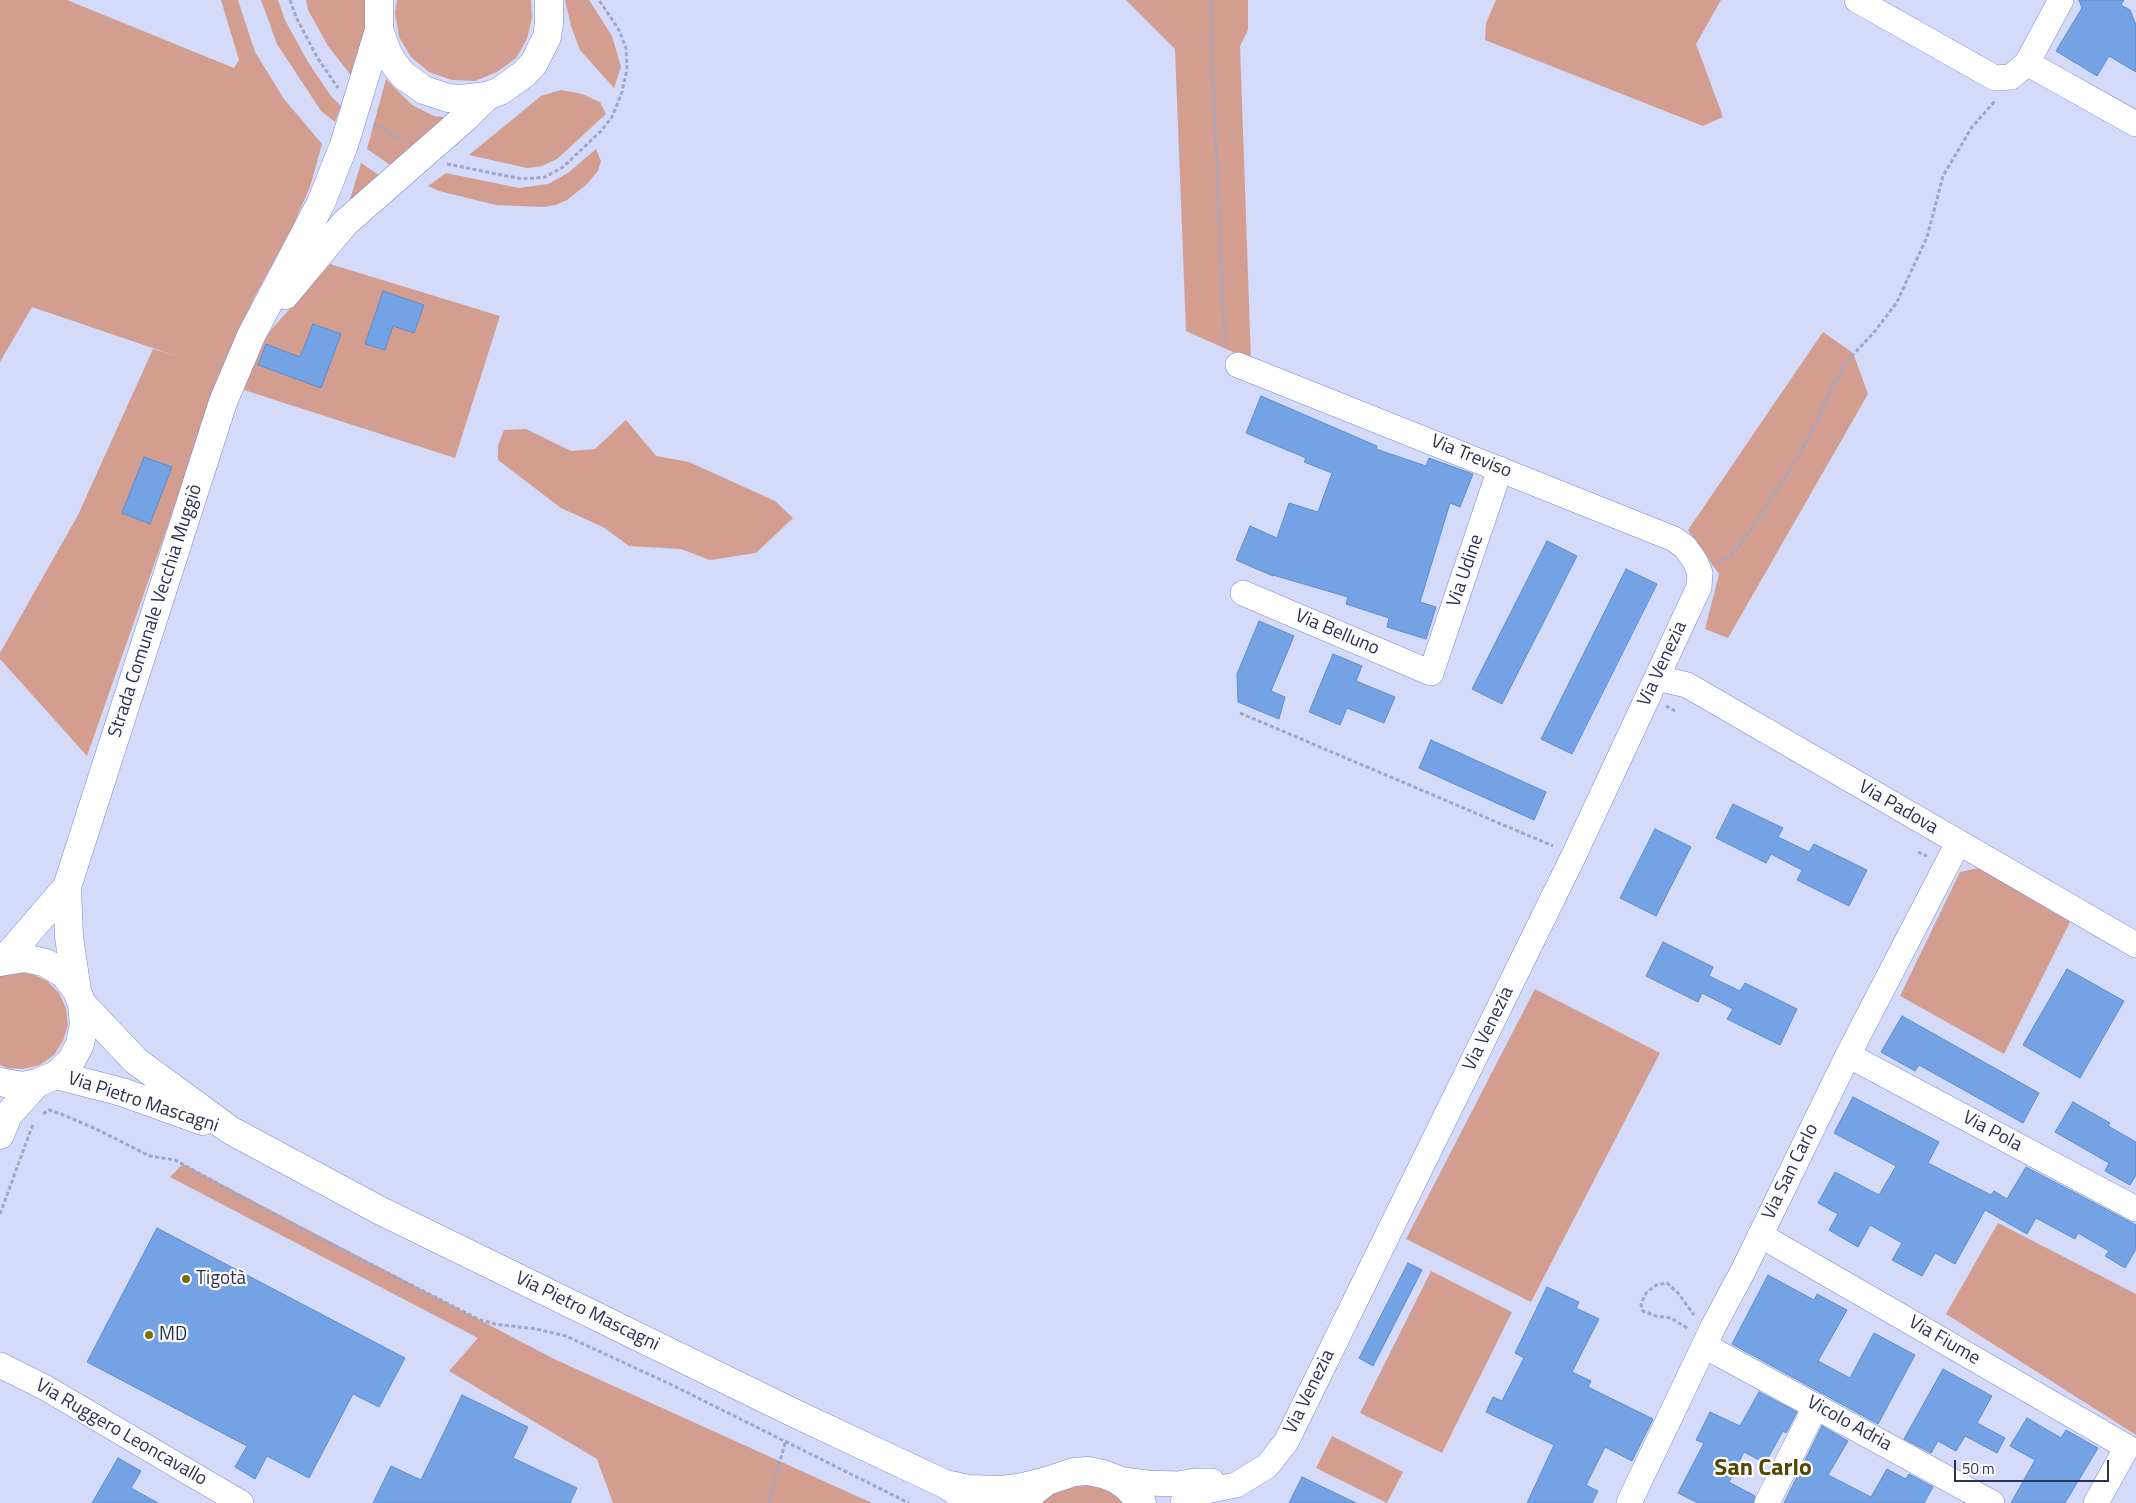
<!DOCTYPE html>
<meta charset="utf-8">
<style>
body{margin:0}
#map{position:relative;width:2136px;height:1503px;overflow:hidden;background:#d4daf9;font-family:"Titillium Web",sans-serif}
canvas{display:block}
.scale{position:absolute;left:1954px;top:1460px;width:155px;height:22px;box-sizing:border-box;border:2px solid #2d3250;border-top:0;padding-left:6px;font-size:15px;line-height:18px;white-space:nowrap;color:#2d3250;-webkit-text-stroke:4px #fdfdfd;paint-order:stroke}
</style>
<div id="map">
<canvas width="2136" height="1503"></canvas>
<div class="scale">50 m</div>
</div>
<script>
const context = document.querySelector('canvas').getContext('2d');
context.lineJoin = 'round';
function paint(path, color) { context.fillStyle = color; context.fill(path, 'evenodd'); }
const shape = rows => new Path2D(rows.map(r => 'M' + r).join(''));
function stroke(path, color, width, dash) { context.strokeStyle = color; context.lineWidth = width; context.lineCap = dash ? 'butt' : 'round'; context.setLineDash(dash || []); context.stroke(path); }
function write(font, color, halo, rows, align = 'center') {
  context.font = font + ' "Titillium Web",sans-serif'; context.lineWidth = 4.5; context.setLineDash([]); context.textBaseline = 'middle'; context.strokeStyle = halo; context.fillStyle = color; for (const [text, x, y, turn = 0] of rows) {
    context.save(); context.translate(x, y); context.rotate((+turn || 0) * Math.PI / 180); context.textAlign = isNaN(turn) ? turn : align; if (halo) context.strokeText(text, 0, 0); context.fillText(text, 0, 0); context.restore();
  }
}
paint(shape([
 [0,0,67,0,234,68,239,60,221,0,238,0,255,52,284,99,322,144,310,187,292,228,254,298,222,371,87,756,0,659,0,653,78,515,153,349,176,356,32,307,0,362],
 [261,0,278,0,285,20,308,62,331,96,341,106,335,122,321,111,277,44],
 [306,0,365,0,365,30,353,78,328,46,308,10],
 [397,0,531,0,532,18,527,39,516,58,497,72,475,81,452,80,429,72,411,57,399,37,395,13],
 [565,0,589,0,612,36,621,67,614,88,580,50,571,26],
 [1126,0,1248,0,1248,30,1240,46,1251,360,1186,331,1175,49],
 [1496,0,1721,0,1696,44,1723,117,1703,126,1485,40,1486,23],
 [386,79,412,105,434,116,454,118,396,169,367,149],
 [561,90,582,94,600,102,606,114,557,159,542,166,527,168,469,155,541,96],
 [596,149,601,161,598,171,586,185,567,200,555,205,543,207,496,205,439,191,428,186,446,173,519,188,548,184,568,173],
 [361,163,385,179,348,206],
 [330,264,500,316,455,458,244,390,262,340],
 [1823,332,1853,353,1868,394,1728,638,1705,629,1719,574,1688,530],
 [626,420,656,456,689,462,775,501,793,518,756,553,710,560,681,549,629,546,603,527,561,508,498,460,498,445,504,430,526,429,571,451,595,449],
 [1979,868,2070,922,2004,1054,1900,996,1960,872],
 [15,972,32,974,47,981,59,993,66,1008,68,1025,63,1041,54,1055,40,1065,23,1069,7,1068,0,1065,0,976],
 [1535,989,1660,1053,1531,1302,1406,1239],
 [183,1164,554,1359,872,1503,613,1503,597,1459,449,1371,478,1338,170,1177],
 [1998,1223,2136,1294,2136,1435,1946,1314],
 [1431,1271,1512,1312,1442,1453,1360,1413],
 [1332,1436,1403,1472,1387,1503,1316,1468],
 [1074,1482,1105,1486,1127,1503,1037,1503,1040,1499]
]), '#d39e8f');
const building = shape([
 [2079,0,2124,0,2121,5,2130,10,2136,25,2136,72,2109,56,2097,76,2056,51,2082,8,2079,0],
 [383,291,424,305,414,333,393,326,385,350,365,344,383,291],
 [313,324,341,334,321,388,258,365,266,344,300,357,313,324],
 [1261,396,1377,446,1376,449,1426,466,1429,458,1473,474,1460,507,1450,503,1420,602,1436,607,1426,639,1387,627,1389,618,1346,604,1348,597,1273,575,1273,576,1236,560,1250,526,1277,538,1289,503,1318,512,1332,473,1304,462,1306,458,1246,433,1261,396],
 [144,457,172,467,150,524,122,513,144,457],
 [1547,541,1577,556,1502,704,1472,689,1547,541],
 [1626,569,1657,584,1572,754,1541,739,1626,569],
 [1259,621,1294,636,1271,691,1285,697,1279,719,1238,702,1237,674,1259,621],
 [1333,654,1362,666,1356,681,1395,697,1384,723,1347,708,1340,725,1309,712,1333,654],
 [1431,740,1546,792,1534,820,1419,768,1431,740],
 [1733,804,1783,828,1778,837,1809,852,1814,844,1867,870,1849,906,1797,880,1802,870,1771,854,1766,863,1716,838,1733,804],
 [1655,829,1691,847,1656,916,1620,898,1655,829],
 [1663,942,1713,967,1709,976,1740,991,1745,983,1797,1009,1780,1045,1727,1019,1733,1009,1702,993,1698,1002,1646,976,1663,942],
 [2067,969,2124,1001,2080,1078,2023,1045,2067,969],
 [1902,1016,2039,1093,2023,1123,1919,1065,1915,1071,1881,1052,1902,1016],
 [1853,1097,1939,1142,1928,1163,1991,1195,1994,1191,2007,1199,2026,1167,2136,1225,2136,1249,2125,1268,2105,1256,2109,1251,2078,1233,2075,1239,2036,1218,2027,1234,1985,1210,1955,1264,1935,1253,1922,1276,1892,1260,1902,1243,1870,1225,1858,1247,1829,1230,1838,1214,1818,1203,1835,1172,1879,1195,1896,1166,1834,1133,1853,1097],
 [2073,1102,2110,1123,2108,1126,2136,1142,2136,1175,2130,1185,2105,1171,2109,1163,2055,1132,2073,1102],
 [157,1228,405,1358,379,1407,353,1394,309,1478,267,1456,255,1479,235,1467,247,1446,87,1362,157,1228],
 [1408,1263,1422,1270,1373,1366,1359,1358,1408,1263],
 [1768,1275,1814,1300,1817,1294,1847,1310,1818,1361,1850,1378,1874,1333,1915,1355,1878,1424,1732,1344,1768,1275],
 [1547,1287,1579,1302,1576,1308,1599,1319,1572,1372,1591,1381,1588,1387,1653,1419,1632,1461,1605,1447,1586,1485,1598,1491,1592,1503,1527,1503,1554,1445,1486,1412,1493,1397,1502,1401,1524,1358,1515,1353,1547,1287],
 [1943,1369,1992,1396,1977,1423,2005,1438,1997,1453,1965,1436,1956,1451,1938,1441,1931,1453,1904,1439,1943,1369],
 [1759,1392,1797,1412,1786,1433,1783,1431,1765,1463,1744,1452,1729,1482,1755,1496,1753,1503,1698,1503,1678,1493,1704,1443,1696,1440,1710,1412,1740,1426,1759,1392],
 [462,1395,528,1427,513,1458,577,1488,570,1503,373,1503,391,1466,421,1480,462,1395],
 [2027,1418,2061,1438,2066,1430,2098,1448,2065,1503,2011,1503,2035,1460,2010,1446,2027,1418],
 [1822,1426,1848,1441,1828,1475,1871,1497,1887,1469,1906,1479,1909,1474,1933,1487,1924,1503,1784,1503,1822,1426],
 [118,1458,141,1471,131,1488,158,1503,92,1503,118,1458],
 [1302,1477,1356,1503,1289,1503,1302,1477]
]);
paint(building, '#73a3e4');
stroke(building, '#5e8dcc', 1);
const street = shape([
 [1857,0,1995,78,2011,77,2027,63,2061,0],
 [2027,63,2136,124],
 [1243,593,1431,673,1500,469],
 [1658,678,1687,685,2136,945],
 [1848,1055,2136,1209],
 [1760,1235,2127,1447,2096,1503],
 [1705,1346,1992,1503],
 [0,1365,46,1388,241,1503],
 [1116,1479,1147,1483,1178,1484,1195,1481,1212,1481],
 [1183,1503,1201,1492,1236,1485,1267,1466,1286,1442,1574,855,1699,587,1700,573,1695,561,1685,547,1674,539,1238,365],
 [1629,1503,1713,1327,1743,1271,1848,1055,1958,843],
 [1767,1503,1816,1406]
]);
const secondary = shape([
 [379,0,379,30,388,54,395,65,403,75,424,90,448,98,461,99,487,96,500,91,524,74,534,63,547,37,549,23,549,0],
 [285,295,345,223,466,117,487,96],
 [4,960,67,887],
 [0,962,25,958,46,963,64,974,77,991,82,1004,84,1024,80,1044,71,1061,56,1075,37,1083,23,1086,0,1082],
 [77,991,69,937,67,887,223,402,251,336,321,203,344,145,379,30],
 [82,1004,136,1061,230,1130,379,1210,796,1414,947,1485,973,1503],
 [56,1075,122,1092,203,1121],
 [0,1135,8,1115,37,1083],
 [950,1485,968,1489,1001,1490,1018,1488,1047,1481],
 [1024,1503,1034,1491,1047,1481,1074,1472,1088,1471,1103,1474,1116,1479,1126,1486,1142,1503]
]);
stroke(street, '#7d89d1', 26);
stroke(secondary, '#7d89d1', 29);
stroke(shape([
 [290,0,296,17,317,57,338,88],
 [1211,0,1212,56,1225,347],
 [374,123,402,141],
 [447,164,522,179,545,177,563,167,601,131,612,117,622,92,627,69,626,48,619,30,599,0],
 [1719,562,1729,557,1742,542,1792,467,1815,425,1831,389,1848,360,1876,330,1897,302,1927,237,1943,176,1972,127,1995,101],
 [1666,706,1675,711],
 [1240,713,1553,846],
 [1918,852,1927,856],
 [43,1114,49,1110,61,1114,94,1128,150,1156,175,1160,288,1222,478,1319,495,1324,536,1329,566,1336,670,1384,909,1503],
 [0,1214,33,1124],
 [1687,1328,1671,1318,1656,1316,1643,1311,1641,1304,1646,1293,1656,1285,1667,1283,1678,1293,1694,1315],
 [768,1503,786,1440]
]), '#a0a6c5', 3, [4, 2.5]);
stroke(street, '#fff', 25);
stroke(secondary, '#fff', 28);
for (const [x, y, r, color] of [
 [186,1279,5,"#7f6b03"],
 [149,1335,5,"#7f6b03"]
]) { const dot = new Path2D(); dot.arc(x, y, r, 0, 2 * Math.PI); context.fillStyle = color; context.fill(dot); stroke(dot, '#fdfdfd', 2); }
write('19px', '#2d3250', '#fdfdfd', [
 ["Via Treviso",1471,457,22],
 ["Via Udine",1466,571,-71],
 ["Strada Comunale Vecchia Muggiò",156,611,-72],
 ["Via Belluno",1337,633,23],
 ["Via Venezia",1663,664,-65],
 ["Via Padova",1898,808,30],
 ["Via Venezia",1489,1029,-64],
 ["Via Pietro Mascagni",143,1103,18],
 ["Via Pola",1992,1132,28],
 ["Via San Carlo",1791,1172,-64],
 ["Via Pietro Mascagni",587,1312,26],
 ["Via Fiume",1944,1341,30],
 ["Via Venezia",1310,1392,-64],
 ["Vicolo Adria",1849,1424,29],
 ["Via Ruggero Leoncavallo",121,1433,30]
]);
write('19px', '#2d3250', '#fdfdfd', [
 ["Tigotà",196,1279],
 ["MD",159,1335]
], 'left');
write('bold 24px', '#544603', '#fdfdfd', [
 ["San Carlo",1763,1469]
]);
</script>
